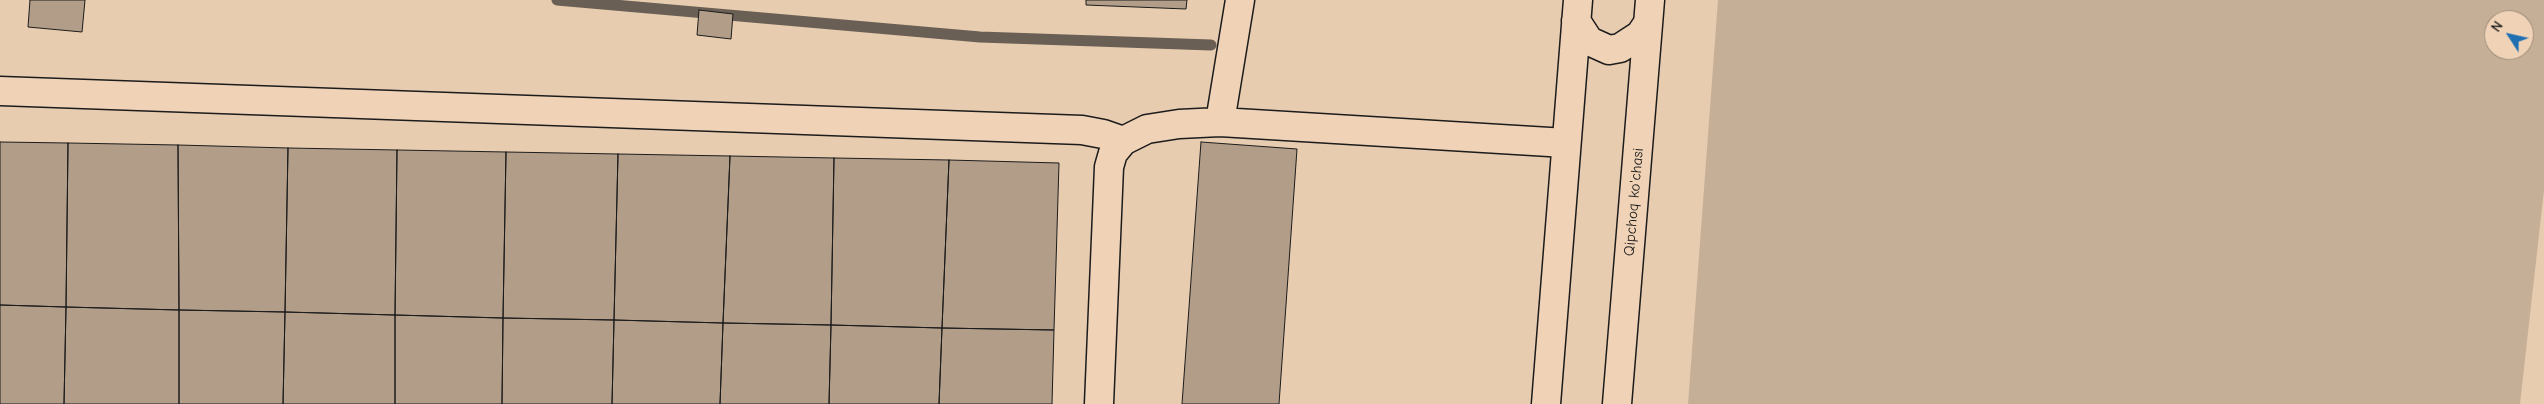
<!DOCTYPE html>
<style>
body{margin:0}
#map{position:relative;width:2544px;height:404px;overflow:hidden;background:#e8ccb0;font-family:"Comic Neue",sans-serif}
canvas{display:block}
.north{position:absolute;left:2484px;top:10px;width:50px;height:50px;box-sizing:border-box;background:#f0d3b6;border:1px solid #9b8a78;border-radius:50%;rotate:305deg;font-size:14px;font-weight:700;line-height:20px;text-align:center;color:#1c1c1c}
.north::after{content:'';display:block;margin:auto;width:18px;height:22px;background:#1f6fb2;clip-path:polygon(50% 0,100% 100%,50% 72%,0 100%)}
</style>
<div id="map">
<canvas width="2544" height="404"></canvas>
<div class="north">N</div>
</div>
<script>
const context = document.querySelector('canvas').getContext('2d');
context.lineJoin = 'round';
function paint(path, color) { context.fillStyle = color; context.fill(path, 'evenodd'); }
const shape = rows => new Path2D(rows.map(r => 'M' + r).join(''));
function stroke(path, color, width, dash) { context.strokeStyle = color; context.lineWidth = width; context.lineCap = dash ? 'butt' : 'round'; context.setLineDash(dash || []); context.stroke(path); }
function write(font, color, halo, rows, align = 'center') {
  context.font = font + ' "Comic Neue",sans-serif'; context.lineWidth = 4; context.setLineDash([]); context.textBaseline = 'middle'; context.strokeStyle = halo; context.fillStyle = color; for (const [text, x, y, turn = 0] of rows) {
    context.save(); context.translate(x, y); context.rotate((+turn || 0) * Math.PI / 180); context.textAlign = isNaN(turn) ? turn : align; if (halo) context.strokeText(text, 0, 0); context.fillText(text, 0, 0); context.restore();
  }
}
paint(shape([
 [1718,0,2544,0,2544,190,2520,404,1688,404],
 [2494,20,2524,20,2524,50,2494,50]
]), '#c6af97');
stroke(shape([
 [557,0,980,37,1211,45]
]), '#695f54', 11);
const building = shape([
 [30,0,85,0,82,32,28,27,30,0],
 [1086,0,1187,0,1186,9,1086,5,1086,0],
 [699,10,733,14,731,39,697,35,699,10],
 [0,142,68,143,66,307,0,305,0,142],
 [1201,142,1297,149,1279,404,1182,404,1201,142],
 [68,143,178,145,179,310,66,307,68,143],
 [178,145,288,148,285,312,179,310,178,145],
 [288,148,397,150,395,315,285,312,288,148],
 [397,150,506,152,503,318,395,315,397,150],
 [506,152,618,154,614,320,503,318,506,152],
 [618,154,730,156,723,323,614,320,618,154],
 [730,156,834,158,831,325,723,323,730,156],
 [834,158,949,160,942,328,831,325,834,158],
 [949,160,1059,163,1054,330,942,328,949,160],
 [0,305,66,307,64,404,0,404,0,305],
 [66,307,179,310,179,404,64,404,66,307],
 [179,310,285,312,283,404,179,404,179,310],
 [285,312,395,315,395,404,283,404,285,312],
 [395,315,503,318,502,404,395,404,395,315],
 [503,318,614,320,612,404,502,404,503,318],
 [614,320,723,323,720,404,612,404,614,320],
 [723,323,831,325,829,404,720,404,723,323],
 [831,325,942,328,939,404,829,404,831,325],
 [942,328,1054,330,1052,404,939,404,942,328]
]);
paint(building, '#b29d89');
stroke(building, '#1c1c1c', 1);
const minor = shape([
 [0,91,1082,130,1103,134,1123,141],
 [1220,122,1566,143],
 [1099,404,1109,167,1113,153,1123,141,1147,129,1179,124,1220,122,1240,0]
]);
const major = shape([
 [1576,21,1589,41,1609,50,1620,48,1640,35,1648,23],
 [1546,404,1578,0],
 [1617,404,1650,0]
]);
stroke(minor, '#1c1c1c', 31);
stroke(major, '#1c1c1c', 31);
stroke(minor, '#f0d3b6', 28);
stroke(major, '#f0d3b6', 28);
write('15px', '#1c1c1c', '#f0d3b6', [
 ["Qipchoq ko'chasi",1634,202,-85]
]);
</script>
